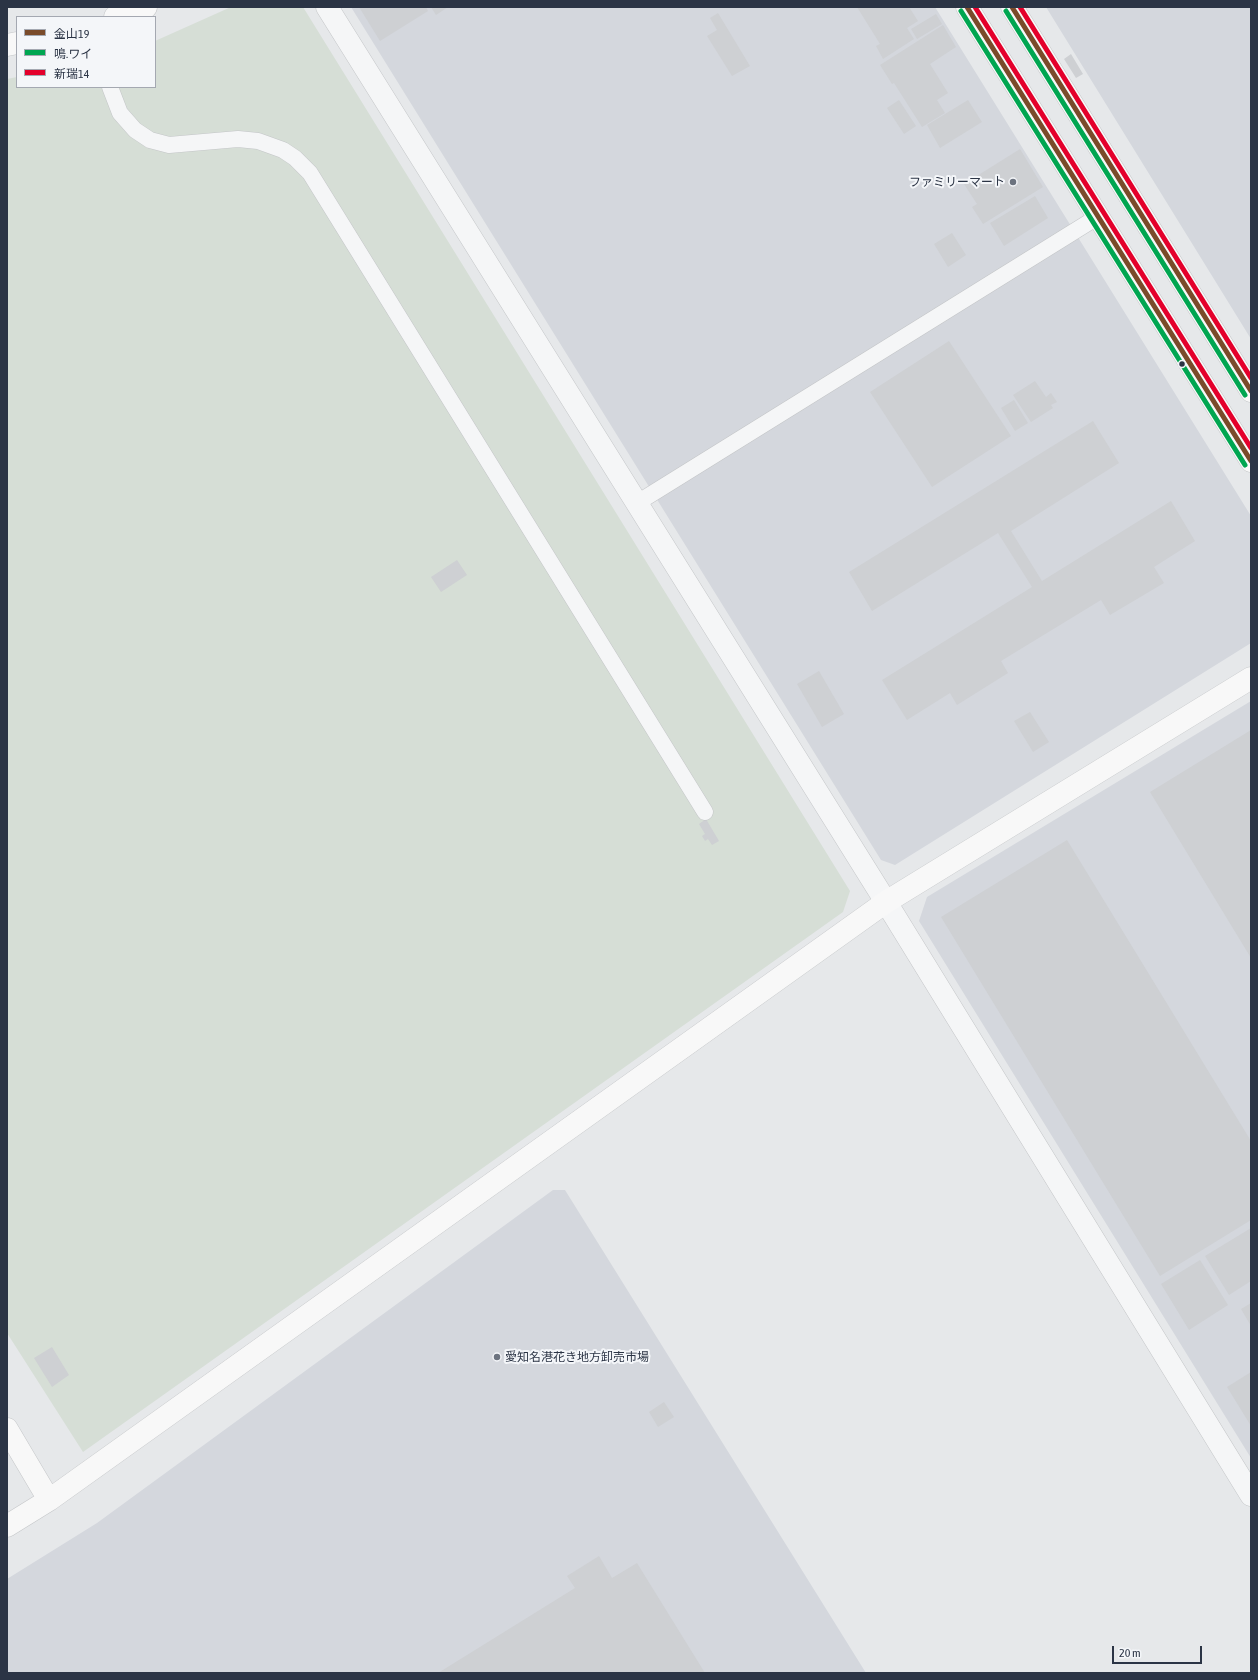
<!DOCTYPE html>
<meta charset="utf-8">
<style>
body{margin:0}
#map{position:relative;width:1258px;height:1680px;overflow:hidden;background:#e6e8ea;font-family:"Asap Condensed","Noto Sans JP",sans-serif}
canvas{display:block}
.frame{position:absolute;inset:0;border:8px solid #2b3445;pointer-events:none}
.legend{position:absolute;left:16px;top:16px;width:140px;height:72px;box-sizing:border-box;background:#f4f6f9;border:1px solid #a4a8b1;margin:0;padding:5px 7px;list-style:none;font-size:12px;color:#2b3445}
.legend li{display:flex;align-items:center;gap:8px;height:20px}
.legend b{width:20px;border:1px solid #a4a8b1}
.scale{position:absolute;left:1112px;top:1646px;width:90px;height:18px;box-sizing:border-box;border:2px solid #2b3445;border-top:0;padding-left:5px;font-size:12px;line-height:14px;white-space:nowrap;color:#2b3445;-webkit-text-stroke:3px #f4f6f9;paint-order:stroke}
</style>
<div id="map">
<canvas width="1258" height="1680"></canvas>
<div class="frame"></div>
<ul class="legend">
<li><b style="height:5px;background:#7a4b2a"></b>金山19</li>
<li><b style="height:5px;background:#00a651"></b>鳴.ワイ</li>
<li><b style="height:5px;background:#e4002b"></b>新瑞14</li>
</ul>
<div class="scale">20 m</div>
</div>
<script>
const context = document.querySelector('canvas').getContext('2d');
context.lineJoin = 'round';
function paint(path, color) { context.fillStyle = color; context.fill(path, 'evenodd'); }
const shape = rows => new Path2D(rows.map(r => 'M' + r).join(''));
function stroke(path, color, width, dash) { context.strokeStyle = color; context.lineWidth = width; context.lineCap = dash ? 'butt' : 'round'; context.setLineDash(dash || []); context.stroke(path); }
function write(font, color, halo, rows, align = 'center') {
  context.font = font + ' "Asap Condensed","Noto Sans JP",sans-serif'; context.lineWidth = 4; context.setLineDash([]); context.textBaseline = 'middle'; context.strokeStyle = halo; context.fillStyle = color; for (const [text, x, y, turn = 0] of rows) {
    context.save(); context.translate(x, y); context.rotate((+turn || 0) * Math.PI / 180); context.textAlign = isNaN(turn) ? turn : align; if (halo) context.strokeText(text, 0, 0); context.fillText(text, 0, 0); context.restore();
  }
}
paint(shape([
 [351,7,935,7,1251,516,1251,643,895,865,881,860],
 [1046,7,1251,7,1251,339],
 [1251,701,1251,1458,919,921,927,897],
 [553,1190,565,1190,866,1673,7,1673,7,1579,97,1523]
]), '#d4d7dd');
paint(shape([
 [231,7,303,7,850,891,843,912,83,1452,7,1333,7,79,17,77,17,87,155,87,155,41]
]), '#d6ded6');
paint(shape([
 [359,7,426,7,428,11,380,41],
 [431,7,448,7,436,15],
 [857,7,909,7,918,21,907,28,914,39,883,59,876,46,880,44],
 [718,13,750,66,732,76,707,36,717,30,710,18],
 [936,14,942,24,917,39,911,29],
 [943,25,956,47,930,64,948,93,937,100,945,113,922,127,894,83,892,84,880,65],
 [1071,54,1083,74,1076,78,1064,59],
 [899,100,916,126,904,134,887,108],
 [968,100,982,122,940,148,927,125],
 [1020,149,1043,187,983,224,972,207,977,204,964,184],
 [1035,196,1048,218,1004,246,990,223],
 [952,233,966,255,948,267,934,244],
 [949,341,1011,436,932,487,870,392],
 [1035,381,1046,397,1051,393,1057,402,1051,405,1053,408,1031,422,1013,395],
 [1014,400,1028,423,1015,431,1001,408],
 [1093,421,1119,463,1011,531,1042,581,1171,501,1195,541,1154,567,1164,583,1110,615,1101,600,1001,661,1008,673,957,705,950,693,907,720,882,680,1032,587,998,533,872,611,849,572],
 [457,560,467,575,441,592,431,577],
 [819,671,844,714,822,727,797,684],
 [1030,712,1049,742,1033,752,1014,721],
 [1251,730,1251,958,1150,792],
 [706,819,719,841,712,845,708,839,705,841,702,836,705,834,699,824],
 [1067,840,1251,1141,1251,1220,1160,1276,941,917],
 [1251,1228,1251,1281,1229,1295,1205,1256],
 [1200,1260,1228,1305,1189,1330,1161,1284],
 [1251,1303,1251,1326,1241,1309],
 [52,1347,69,1375,52,1387,34,1358],
 [1251,1372,1251,1426,1227,1387],
 [664,1402,674,1417,658,1427,649,1412],
 [599,1556,612,1578,637,1563,705,1673,438,1673,575,1588,567,1576]
]), '#ced0d3');
const lane = shape([
 [110,87,120,113,135,130,150,140,169,145,238,139,258,141,283,150,295,158,310,173,705,812],
 [637,503,1099,216]
]);
const street = shape([
 [327,7,886,902,1251,1495]
]);
const secondary = shape([
 [967,7,1251,461],
 [1012,7,1251,391],
 [115,17,146,7],
 [7,45,17,43],
 [7,1429,49,1500],
 [7,1526,49,1500,886,902,1251,678]
]);
stroke(lane, '#c4c6c8', 17);
stroke(street, '#c4c6c8', 23);
stroke(secondary, '#c4c6c8', 23);
stroke(lane, '#f5f6f7', 16);
stroke(street, '#f5f6f7', 22);
stroke(secondary, '#f8f8f8', 22);
stroke(shape([
 [967,7,1251,461],
 [1012,7,1251,391]
]), '#7a4b2a', 5);
stroke(shape([
 [961,11,1245,465],
 [1006,11,1245,395]
]), '#00a651', 5);
stroke(shape([
 [975,7,1251,448],
 [1020,7,1251,378]
]), '#e4002b', 5);
for (const [x, y, r, color] of [
 [1013,182,4,"#6c737f"],
 [1182,364,3.5,"#2b3445"],
 [497,1357,4,"#6c737f"]
]) { const dot = new Path2D(); dot.arc(x, y, r, 0, 2 * Math.PI); context.fillStyle = color; context.fill(dot); stroke(dot, '#f4f6f9', 1.5); }
write('12px', '#2b3445', '#f4f6f9', [
 ["ファミリーマート",1005,182],
 ["愛知名港花き地方卸売市場",505,1357,"left"]
], 'right');
</script>
